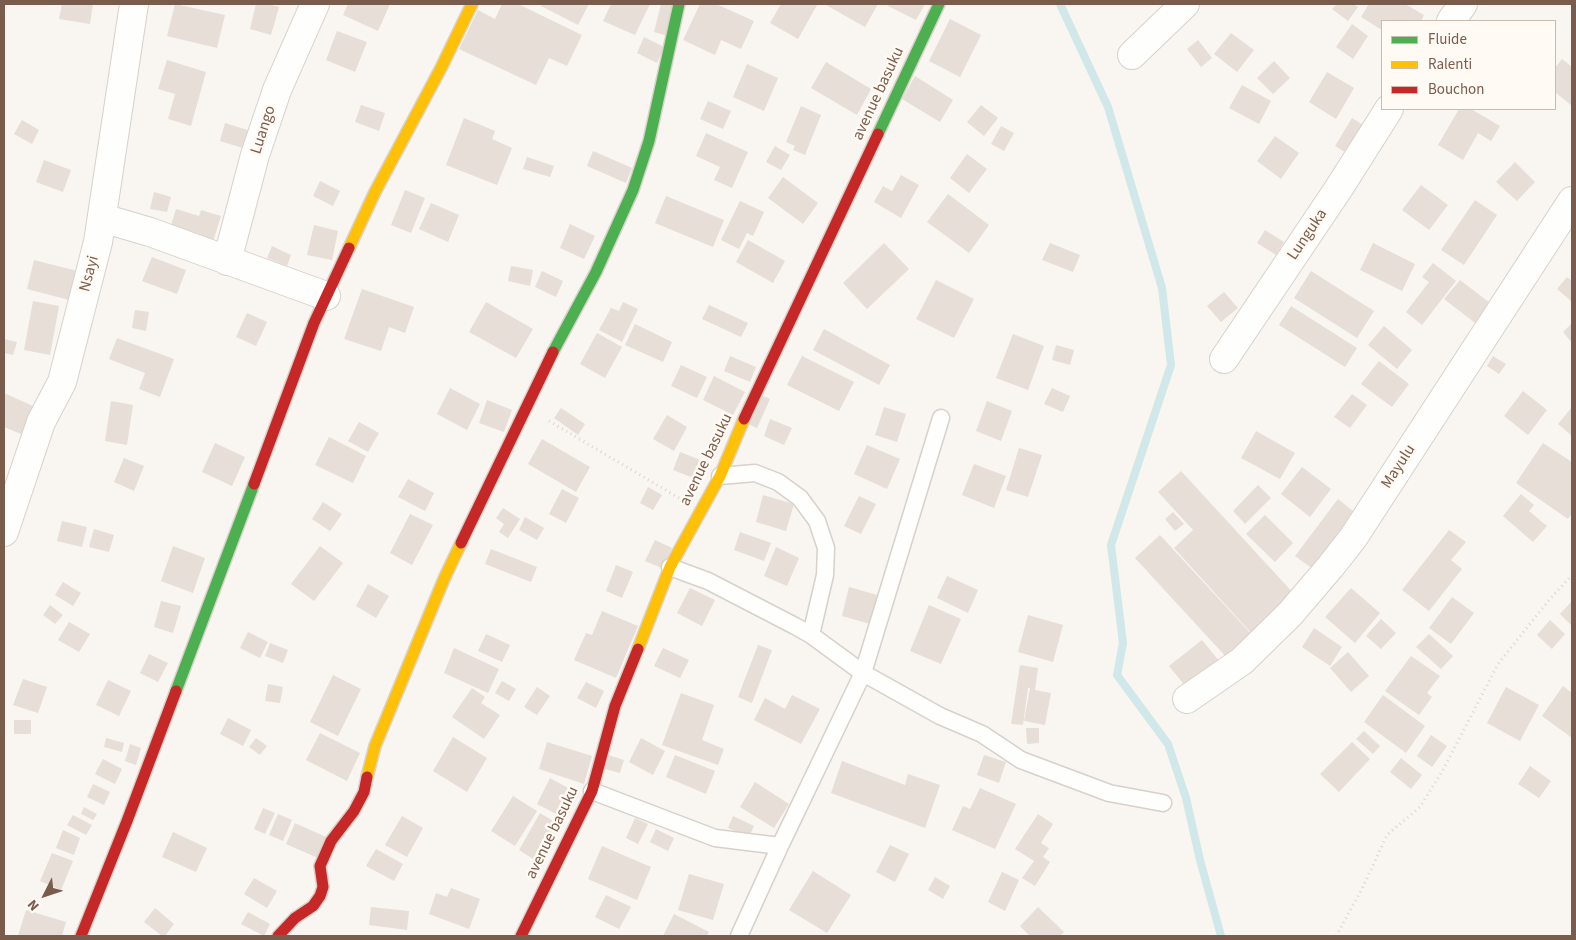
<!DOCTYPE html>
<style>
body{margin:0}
#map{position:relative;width:1576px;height:940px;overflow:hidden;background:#f9f5f0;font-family:"Source Sans 3",sans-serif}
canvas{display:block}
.frame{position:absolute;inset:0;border:5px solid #7a5c4d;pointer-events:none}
.legend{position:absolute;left:1381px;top:20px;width:175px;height:90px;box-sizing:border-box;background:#fffaf3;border:1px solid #cabbb1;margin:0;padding:6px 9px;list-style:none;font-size:15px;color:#7a5c4d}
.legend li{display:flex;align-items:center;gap:10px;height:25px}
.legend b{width:25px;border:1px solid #cabbb1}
.north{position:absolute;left:20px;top:870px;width:50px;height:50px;-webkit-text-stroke:4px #fffaf3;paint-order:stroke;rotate:229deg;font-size:14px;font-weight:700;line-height:20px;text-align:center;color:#7a5c4d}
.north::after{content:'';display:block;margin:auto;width:18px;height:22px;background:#7a5c4d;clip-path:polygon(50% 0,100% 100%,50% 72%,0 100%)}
</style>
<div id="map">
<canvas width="1576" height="940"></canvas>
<div class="frame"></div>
<ul class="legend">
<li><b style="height:6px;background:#4caf50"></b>Fluide</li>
<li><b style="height:6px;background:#ffc107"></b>Ralenti</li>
<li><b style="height:6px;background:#c62828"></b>Bouchon</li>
</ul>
<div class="north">N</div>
</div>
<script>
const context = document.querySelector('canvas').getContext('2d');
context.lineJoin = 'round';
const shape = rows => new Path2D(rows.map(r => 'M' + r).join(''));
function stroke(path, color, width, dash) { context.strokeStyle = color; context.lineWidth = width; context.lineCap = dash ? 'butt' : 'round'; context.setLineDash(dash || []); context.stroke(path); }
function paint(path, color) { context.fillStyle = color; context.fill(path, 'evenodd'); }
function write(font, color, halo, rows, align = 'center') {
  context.font = font + ' "Source Sans 3",sans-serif'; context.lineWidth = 5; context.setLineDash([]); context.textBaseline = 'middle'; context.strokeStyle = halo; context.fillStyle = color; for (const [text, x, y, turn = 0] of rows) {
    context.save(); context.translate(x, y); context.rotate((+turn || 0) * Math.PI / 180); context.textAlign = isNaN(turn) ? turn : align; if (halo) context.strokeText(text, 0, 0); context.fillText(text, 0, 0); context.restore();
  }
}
stroke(shape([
 [1060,4,1108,107,1162,288,1171,365,1111,545,1123,643,1117,675,1168,744,1186,798,1200,860,1221,936]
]), '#d0e8ea', 8);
paint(shape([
 [62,4,93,4,90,24,59,19],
 [175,4,225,15,217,48,167,36],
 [256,4,268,4,279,7,271,35,250,29],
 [348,4,390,4,378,31,343,15],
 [502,4,518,4,582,35,567,66,549,58,536,85,459,49,478,10,495,19],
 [542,4,589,4,578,25,541,6],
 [611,4,650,4,635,35,603,21],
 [661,4,676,4,668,36,654,32],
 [700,4,716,4,754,21,741,49,721,40,715,55,683,40],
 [781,4,817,5,798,39,770,23],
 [827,4,878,4,865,27,826,5],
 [889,4,925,4,916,20,888,6],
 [1337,4,1354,4,1358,7,1348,21,1332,9],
 [1369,4,1405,4,1424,15,1421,21,1382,21,1382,30,1361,17],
 [950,19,981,35,960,77,929,61],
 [1352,24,1368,36,1353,59,1336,47],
 [337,31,367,42,355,72,326,60],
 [1231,33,1254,50,1237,72,1214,54],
 [644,37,664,47,657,63,637,53],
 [1198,40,1212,58,1201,67,1187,49],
 [1562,59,1572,67,1572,106,1555,92,1555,68],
 [167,60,206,72,191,126,168,119,175,94,158,89],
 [1274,61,1290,78,1273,94,1257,78],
 [826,62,871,89,857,115,811,88],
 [747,64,778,78,764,111,733,97],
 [1327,72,1354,88,1336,119,1309,102],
 [915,76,953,100,940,122,902,99],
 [1242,85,1271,101,1259,124,1229,108],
 [708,101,731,111,723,129,700,119],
 [361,105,385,113,379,131,355,122],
 [981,105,998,118,984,136,967,122],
 [801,106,821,115,805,155,793,150,795,146,786,142],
 [1459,109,1471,109,1500,126,1491,141,1478,133,1463,160,1438,145],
 [464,118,495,131,492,139,512,148,497,185,446,165],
 [1352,118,1370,129,1353,157,1335,146],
 [22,120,39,130,32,144,14,134],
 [225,123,251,131,246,149,220,141],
 [1001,126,1014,133,1004,151,991,144],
 [706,133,748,152,732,188,714,180,720,167,696,156],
 [1275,136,1299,153,1281,179,1257,161],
 [775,146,790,155,781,170,766,162],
 [593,151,632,168,626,183,587,166],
 [967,154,987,169,969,193,950,178],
 [527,157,554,166,550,177,523,169],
 [44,160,71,170,63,192,36,182],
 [1515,162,1535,182,1517,201,1496,182],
 [901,175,919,185,901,218,874,202,883,186,892,191],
 [783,177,818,203,803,224,768,198],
 [320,181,340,191,333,206,313,196],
 [1421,185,1448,205,1429,230,1402,210],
 [405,190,425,198,411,233,391,225],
 [154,192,171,197,167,212,150,209],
 [948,194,989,225,969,253,927,222],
 [666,196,724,220,713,247,655,223],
 [1475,200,1497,215,1464,265,1441,250],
 [740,201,764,212,753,236,747,233,739,249,721,240],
 [431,203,459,215,448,242,419,229],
 [176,209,199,216,201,210,221,216,210,251,167,238],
 [570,224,595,236,584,259,560,248],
 [314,225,338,231,332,260,307,255],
 [1265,230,1284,242,1276,255,1257,243],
 [748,240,785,261,773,283,736,262],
 [884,243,909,269,867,309,843,283],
 [1050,243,1080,255,1073,272,1042,260],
 [1373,243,1415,264,1402,291,1360,270],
 [272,246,291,255,287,266,267,258],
 [152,257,186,270,177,294,142,281],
 [34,260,81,272,73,301,27,289],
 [1433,263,1456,281,1422,325,1406,312,1429,282,1422,277],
 [511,266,533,270,530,286,508,281],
 [542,271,563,281,556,297,535,287],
 [1311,271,1374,311,1357,338,1294,298],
 [1567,277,1572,281,1572,302,1557,289],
 [936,280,974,299,954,338,916,319],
 [1460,280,1494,306,1479,326,1444,299],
 [362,289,414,307,405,333,389,327,381,351,344,339],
 [1224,292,1238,308,1221,322,1207,306],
 [33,301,59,306,50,355,24,350],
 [486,302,533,329,516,358,469,332],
 [623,302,638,309,622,342,599,330,611,308,619,311],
 [709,305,748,323,741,337,702,319],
 [1291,306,1357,348,1345,367,1279,325],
 [135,310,149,312,146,331,132,328],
 [247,313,267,322,256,346,236,337],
 [1572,323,1572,343,1563,332],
 [635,324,672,342,663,362,625,345],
 [1384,326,1412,350,1397,369,1368,345],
 [824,329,890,365,879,385,813,350],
 [597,333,622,347,605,378,580,364],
 [1013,334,1044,346,1028,390,996,378],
 [117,338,174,359,160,397,139,389,145,373,109,359],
 [4,339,17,342,13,355,4,353],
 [1056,345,1074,350,1070,365,1052,360],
 [730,356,756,367,750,382,724,371],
 [802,356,854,382,839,411,787,385],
 [1493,356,1506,364,1499,374,1487,366],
 [1379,361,1409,384,1392,407,1361,384],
 [681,365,707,377,697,398,671,386],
 [714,376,745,392,733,415,703,400],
 [450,388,480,404,467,430,437,414],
 [1052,388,1070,396,1063,412,1044,404],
 [1523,391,1547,410,1528,435,1504,416],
 [4,393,33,406,21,434,4,427],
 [1352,394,1367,405,1350,428,1334,417],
 [761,395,770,399,757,428,748,424],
 [487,400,512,410,504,432,479,423],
 [111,401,133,405,127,445,105,441],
 [987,401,1012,411,1001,441,976,431],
 [884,407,906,414,897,442,875,435],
 [1572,407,1572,436,1558,424],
 [561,408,585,424,578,435,554,418],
 [667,415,687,427,674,451,653,439],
 [770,419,792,428,784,445,764,436],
 [359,422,379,433,368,452,348,441],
 [1256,431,1295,453,1280,479,1241,458],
 [329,437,366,456,353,483,315,465],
 [542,439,590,467,576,492,528,464],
 [215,443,245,457,232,486,202,472],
 [1543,443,1572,462,1572,513,1568,519,1516,483],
 [867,445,900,459,887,489,854,474],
 [1019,448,1042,455,1028,497,1006,490],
 [680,452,708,463,701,481,673,470],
 [124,458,144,466,134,491,114,482],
 [974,464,1006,476,994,508,962,495],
 [1302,467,1331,489,1310,517,1281,494],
 [1181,471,1296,596,1253,635,1174,548,1193,530,1158,492],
 [408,479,434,493,425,511,398,497],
 [1258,485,1271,498,1245,524,1233,511],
 [648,487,662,495,653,510,640,503],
 [562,489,579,498,566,523,549,514],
 [1521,494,1534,505,1529,511,1547,526,1533,542,1503,516],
 [763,495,794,504,786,531,756,522],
 [859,496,876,504,861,534,844,526],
 [1338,499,1363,519,1321,575,1295,556],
 [323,502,342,514,330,531,312,519],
 [503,508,520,519,508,538,499,532,504,524,496,518],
 [1173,512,1184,524,1175,531,1165,519],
 [410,514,433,525,412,565,390,553],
 [1265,515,1293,543,1275,562,1246,534],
 [525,517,544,528,537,540,519,530],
 [62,521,87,527,82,547,57,541],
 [94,529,114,535,109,552,89,547],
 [1449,530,1466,542,1451,560,1462,569,1429,611,1402,590],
 [740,532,771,543,764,561,734,550],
 [1160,535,1253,636,1228,659,1135,558],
 [655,540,672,548,662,568,645,561],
 [173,546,205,558,193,593,161,581],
 [320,546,343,563,314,601,291,584],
 [776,547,799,558,787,586,764,576],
 [491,549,537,567,531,582,485,564],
 [616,565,633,572,622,598,606,591],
 [947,576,978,590,968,613,937,598],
 [63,582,81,593,73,606,55,595],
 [368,584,389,596,376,618,356,606],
 [849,587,877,595,870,624,842,616],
 [690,588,715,600,702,626,677,613],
 [1351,588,1380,613,1355,643,1325,617],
 [1452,597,1474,613,1451,644,1429,628],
 [161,601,181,606,173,633,154,627],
 [1572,601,1572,626,1560,614],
 [50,605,63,615,55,624,43,615],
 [929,605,961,619,941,664,910,651],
 [602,611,638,626,616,678,574,660,586,633,592,635],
 [1028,615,1063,625,1053,662,1018,652],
 [1381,619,1396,633,1381,649,1366,636],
 [1550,620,1565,634,1552,649,1537,635],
 [69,622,90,634,79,652,58,640],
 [1314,628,1342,647,1330,666,1302,647],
 [248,632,268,642,260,658,240,648],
 [486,634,510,645,502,662,478,651],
 [1429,634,1453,656,1441,669,1416,647],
 [1202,640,1224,667,1191,693,1169,666],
 [270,643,288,650,283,663,265,656],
 [758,645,772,650,752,703,738,697],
 [454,648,499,669,488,693,444,673],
 [663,648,689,660,680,678,654,666],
 [1348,652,1369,676,1351,692,1330,668],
 [149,654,168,663,158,682,140,673],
 [1411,656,1440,676,1427,693,1432,697,1419,715,1385,691],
 [1020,665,1038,668,1035,690,1051,693,1045,725,1024,721,1030,688,1028,688,1023,725,1011,724],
 [333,675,361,689,338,736,310,722],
 [23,679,47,687,38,713,13,705],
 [108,680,131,691,119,716,96,705],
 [502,681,516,689,509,701,495,693],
 [586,682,604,691,596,708,577,698],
 [268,684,283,687,280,703,265,701],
 [1563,686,1572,693,1572,738,1542,716],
 [537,687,550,696,537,715,524,707],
 [1506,687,1539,705,1520,741,1487,723],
 [472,688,485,697,481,703,500,715,484,739,452,717],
 [681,693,714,705,702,740,724,749,718,765,662,745],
 [792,695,820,709,801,744,754,720,765,698,785,709],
 [1383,695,1425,726,1406,753,1364,722],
 [228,718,251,730,243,746,220,734],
 [14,720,31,720,31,734,14,734],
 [1026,728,1039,728,1039,743,1027,744],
 [1364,731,1380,746,1373,754,1356,739],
 [320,733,360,753,347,781,306,760],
 [1431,735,1447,746,1432,767,1417,756],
 [453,737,487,758,467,792,433,771],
 [106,738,124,743,122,752,104,747],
 [256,738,267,746,260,755,249,747],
 [641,738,665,751,653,775,629,762],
 [547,742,592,756,584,784,539,769],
 [1352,742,1370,759,1339,792,1320,774],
 [130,744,141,748,136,765,125,761],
 [608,755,624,760,620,773,605,769],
 [675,755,715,771,706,794,666,777],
 [984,755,1006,762,999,783,977,775],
 [1401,758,1422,775,1411,789,1390,772],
 [103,759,122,769,115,784,95,774],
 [842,761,905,785,908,774,940,785,925,828,831,793],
 [1530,766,1551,781,1539,798,1518,784],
 [550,778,579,794,566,819,537,804],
 [755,782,789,804,774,828,740,807],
 [93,784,110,792,104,805,87,797],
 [980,788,1016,804,995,849,952,830,963,806,970,809],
 [513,796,537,811,515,846,491,831],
 [84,807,97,814,93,820,81,814],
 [263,808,275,813,265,834,254,829],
 [540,813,560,825,538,862,519,850],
 [278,814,292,820,283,841,269,835],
 [1038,814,1053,824,1041,843,1049,848,1043,857,1050,862,1035,886,1022,878,1034,861,1015,849],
 [73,815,92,825,86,835,67,825],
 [402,816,423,828,407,857,385,845],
 [733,816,754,826,749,837,728,828],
 [635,818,648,824,638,844,626,838],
 [295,823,326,837,318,858,286,844],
 [656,829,674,838,668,851,650,842],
 [63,830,80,838,74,855,56,848],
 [173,832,207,848,196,872,162,857],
 [890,845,909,854,895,882,876,872],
 [602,846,651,867,637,900,588,879],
 [376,849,403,864,394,881,366,866],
 [52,853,73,861,61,890,40,881],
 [813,871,851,895,827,933,789,910],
 [1002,872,1019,880,1005,911,988,902],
 [689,874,724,884,713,920,678,910],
 [935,877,950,886,943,899,928,890],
 [254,878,277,891,267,908,244,894],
 [451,888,480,899,469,929,429,914,436,893,447,897],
 [606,895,631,907,619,929,595,917],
 [371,907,409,911,407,930,369,925],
 [1038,907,1064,932,1060,936,1030,936,1020,926],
 [155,908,174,924,165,936,162,936,144,922],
 [26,910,66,922,62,936,18,936],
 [248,912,270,924,264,936,241,924],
 [674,914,709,932,707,936,663,936]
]), '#e6ded7');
const lane = shape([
 [720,476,755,473,778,482,800,498,817,521,826,548,825,575,811,635],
 [670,567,708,581,795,626,811,635,863,673,940,716,982,734,1021,760,1109,793,1163,803],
 [592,791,715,838,780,846],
 [739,936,780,846,863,673,941,418]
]);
const street = shape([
 [1451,21,1463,4],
 [1132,55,1185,4],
 [102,218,150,232,326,296],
 [227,261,255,155,277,90,315,4],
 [1224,359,1339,188,1389,109],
 [4,532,41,422,62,382,98,242,134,4],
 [1187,699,1242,661,1290,614,1331,566,1353,538,1572,201]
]);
const fast = shape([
 [878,134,939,4],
 [553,352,596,272,633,190,649,141,679,4],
 [176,691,254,484]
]);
const slow = shape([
 [349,248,375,192,441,68,472,4],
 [638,649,670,567,720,476,744,419],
 [367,777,375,746,444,579,461,543]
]);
const jam = shape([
 [744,419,878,134],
 [254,484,314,323,349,248],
 [461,543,553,352],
 [81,936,127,821,176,691],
 [278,936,295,918,313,906,320,896,323,887,320,866,331,841,354,811,364,792,367,777],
 [521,936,592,791,615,706,638,649]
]);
stroke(lane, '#d7d1cb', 19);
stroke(street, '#d7d1cb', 30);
stroke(fast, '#d9d2cb', 14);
stroke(slow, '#d9d2cb', 14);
stroke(jam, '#d9d2cb', 14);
stroke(shape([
 [549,421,679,498],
 [1336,936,1362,889,1387,835,1420,807,1443,770,1498,664,1549,600,1572,575]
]), '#dcd5d0', 3, [1, 4]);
stroke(lane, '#fefefd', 16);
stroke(street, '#fefefd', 28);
stroke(fast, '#4caf50', 11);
stroke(slow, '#ffc107', 11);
stroke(jam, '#c62828', 11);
write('16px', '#7a5c4d', '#fffaf3', [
 ["avenue basuku",879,94,-65],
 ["Luango",264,130,-72],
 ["Lunguka",1308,235,-56],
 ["Nsayi",90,274,-75],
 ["avenue basuku",707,460,-64],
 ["Mayulu",1399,467,-57],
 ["avenue basuku",553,833,-64]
]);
</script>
